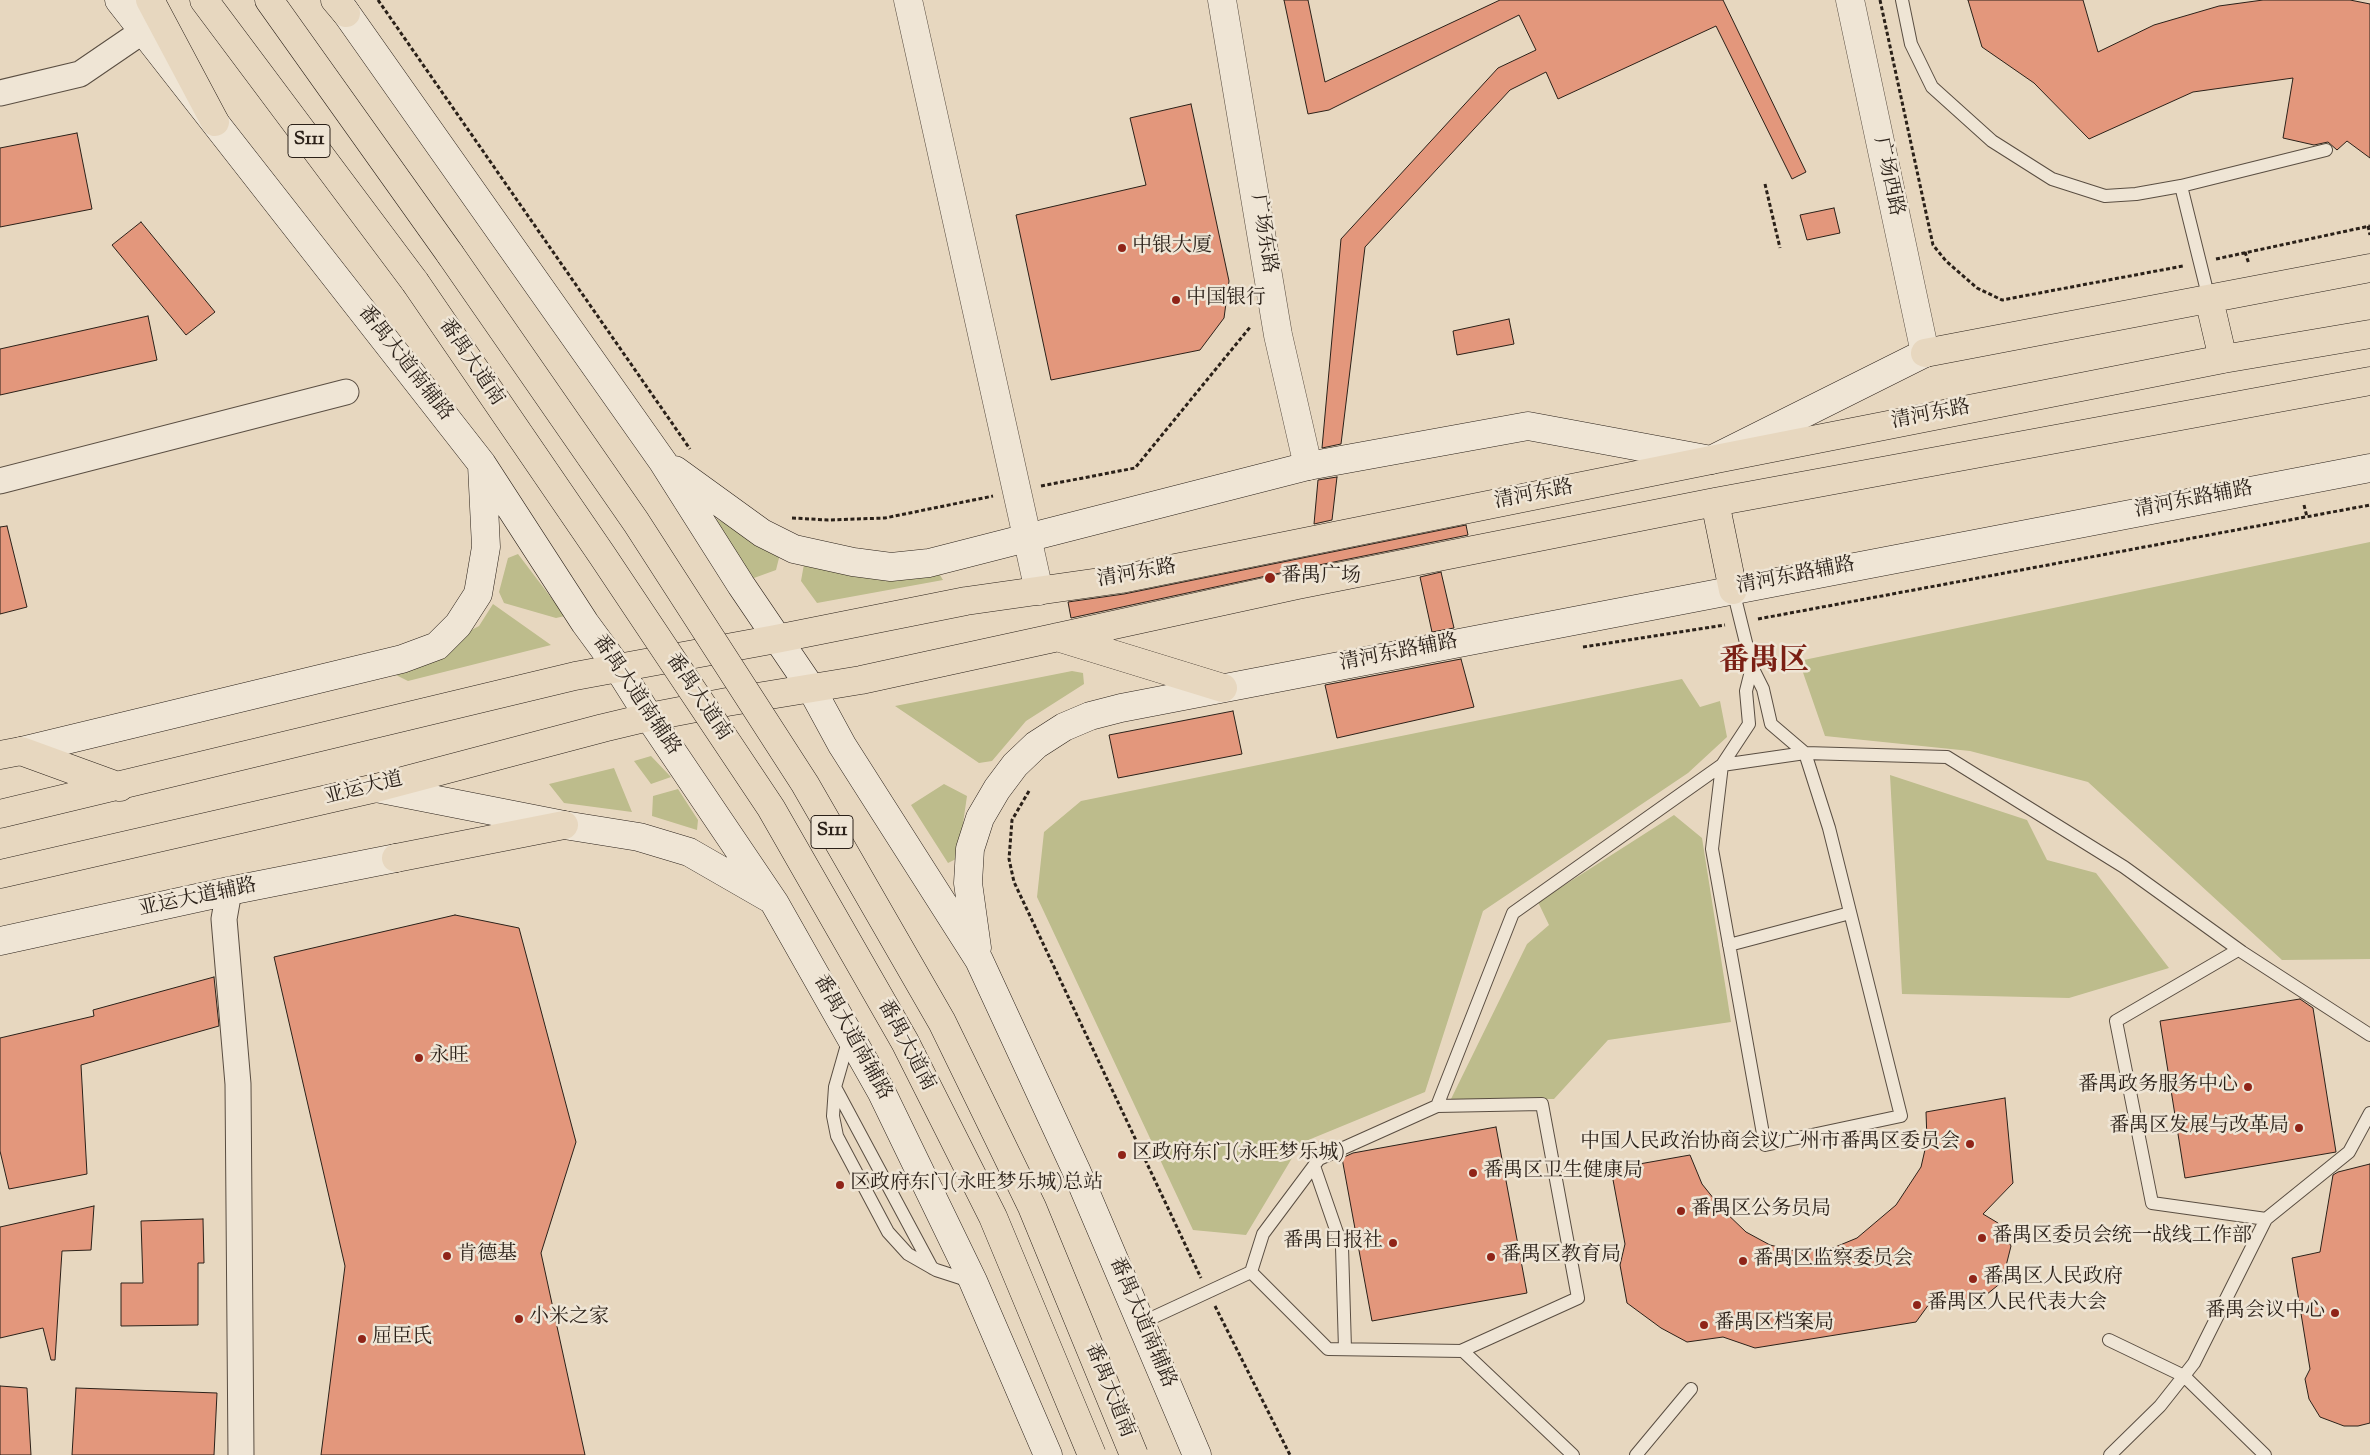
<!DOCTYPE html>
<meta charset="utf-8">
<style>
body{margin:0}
canvas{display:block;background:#e7d7bf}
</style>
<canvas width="2370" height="1455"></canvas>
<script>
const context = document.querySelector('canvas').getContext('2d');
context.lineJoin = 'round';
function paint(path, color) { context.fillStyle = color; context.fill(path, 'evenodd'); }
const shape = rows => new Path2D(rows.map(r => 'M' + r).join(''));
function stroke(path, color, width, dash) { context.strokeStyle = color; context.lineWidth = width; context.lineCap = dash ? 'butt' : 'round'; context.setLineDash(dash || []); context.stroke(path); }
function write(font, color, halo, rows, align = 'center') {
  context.font = font + ' "Sorts Mill Goudy","Noto Serif SC",serif'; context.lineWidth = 5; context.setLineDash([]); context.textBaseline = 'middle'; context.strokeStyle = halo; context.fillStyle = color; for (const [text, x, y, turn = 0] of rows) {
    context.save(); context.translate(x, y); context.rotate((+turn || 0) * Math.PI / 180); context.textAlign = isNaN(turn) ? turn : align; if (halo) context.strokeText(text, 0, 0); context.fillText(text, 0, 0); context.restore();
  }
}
paint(shape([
 [706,514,781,550,776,570,754,578],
 [2370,542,2370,959,2282,960,2088,782,1970,751,1825,736,1799,661],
 [518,554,565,616,556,618,504,603,499,592,508,558],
 [804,564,937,570,943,580,817,603,801,581],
 [493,604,551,645,408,681,396,675,403,666,479,626],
 [1072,671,1083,673,1084,684,1026,721,992,761,979,763,895,706],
 [1682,679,1700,707,1720,701,1727,737,1688,773,1483,911,1425,1092,1301,1143,1246,1235,1193,1230,1037,897,1044,832,1081,801],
 [651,756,671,777,651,784,634,761],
 [614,768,632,812,564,803,549,784],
 [1890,775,2027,820,2047,860,2096,873,2169,968,2069,998,1902,994],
 [944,784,967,796,958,858,948,863,911,805],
 [678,789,698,820,697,830,652,816,653,796],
 [1674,815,1702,838,1731,1022,1608,1040,1554,1099,1451,1099,1527,944,1549,925,1538,902]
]), '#bdbc8c');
const building = shape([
 [1284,0,1308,0,1325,82,1500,0,1723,0,1806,172,1792,179,1716,26,1558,99,1546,72,1510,90,1365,247,1341,444,1322,448,1341,239,1498,68,1536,50,1519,15,1329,110,1308,114,1284,0],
 [1968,0,2083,0,2098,52,2154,25,2219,6,2263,0,2350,0,2370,4,2370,158,2347,141,2337,150,2328,142,2314,145,2283,138,2293,78,2193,92,2089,139,2034,83,1982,47,1968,0],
 [1191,104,1229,281,1224,318,1200,350,1051,380,1016,215,1146,185,1130,118,1191,104],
 [77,133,92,209,0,227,0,148,77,133],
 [1834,208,1840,233,1807,240,1800,215,1834,208],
 [141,222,215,312,186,335,112,245,141,222],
 [148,316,157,360,0,395,0,349,148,316],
 [1509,319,1514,344,1457,355,1453,331,1509,319],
 [1337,477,1332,520,1314,524,1318,480,1337,477],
 [1466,525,1468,535,1294,570,1071,618,1068,602,1124,594,1466,525],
 [7,526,27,607,0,614,0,527,7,526],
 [1441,572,1454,628,1432,632,1420,577,1441,572],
 [1461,659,1474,707,1337,738,1325,685,1461,659],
 [1233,711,1242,754,1118,778,1109,735,1233,711],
 [455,915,519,928,576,1142,541,1253,585,1455,321,1455,345,1266,274,957,455,915],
 [214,977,219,1026,81,1065,87,1174,9,1189,0,1151,0,1038,94,1016,93,1010,214,977],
 [2300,999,2313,1008,2336,1152,2185,1178,2160,1021,2300,999],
 [2005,1098,2013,1183,1983,1214,1998,1223,2011,1246,2002,1282,1976,1303,1955,1299,1932,1300,1916,1322,1755,1348,1723,1337,1687,1342,1661,1328,1627,1303,1620,1265,1625,1244,1611,1169,1690,1155,1702,1184,1722,1209,1746,1232,1770,1245,1795,1251,1828,1250,1857,1238,1896,1205,1921,1167,1927,1141,1926,1112,2005,1098],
 [1496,1127,1527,1293,1372,1321,1342,1158,1353,1153,1496,1127],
 [2370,1164,2370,1423,2358,1426,2344,1426,2320,1417,2309,1399,2305,1379,2310,1369,2292,1258,2320,1252,2333,1175,2338,1172,2370,1164],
 [94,1206,91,1250,62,1251,55,1360,51,1360,43,1328,0,1338,0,1227,94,1206],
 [203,1219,204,1263,198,1263,198,1325,121,1326,121,1283,143,1283,141,1221,203,1219],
 [0,1386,27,1388,31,1455,0,1455,0,1386],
 [76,1388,217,1393,214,1455,72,1455,76,1388]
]);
paint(building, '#e3977c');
stroke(building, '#2b2119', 1);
const service = shape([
 [1902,0,1911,44,1932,87,1992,141,2052,179,2105,196,2136,194,2181,186,2209,299],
 [2181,186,2326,150],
 [1733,590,1752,667,1763,689,1771,724,1805,753,1829,828,1901,1116,1765,1145,1712,849,1722,765,1749,724,1746,691,1752,667],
 [1729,945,1850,913],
 [2238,950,2116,1021,2152,1203,2266,1219],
 [849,1038,835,1087,833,1116,837,1136,888,1232,908,1254,936,1270,970,1281],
 [835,1087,932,1268],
 [1437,1106,1542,1104,1578,1298,1461,1351],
 [1314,1166,1342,1247,1345,1349],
 [1251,1272,1328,1349,1463,1351,1573,1455],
 [1141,1323,1251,1272,1263,1234,1319,1159,1437,1106,1513,913,1722,765,1805,753,1947,757,2124,867,2242,952,2370,1035],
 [2109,1340,2184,1376,2265,1455],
 [1636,1455,1691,1389],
 [2110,1455,2160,1406,2194,1363,2266,1219,2349,1152,2370,1113]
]);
const minor = shape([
 [0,93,80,74,143,31],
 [0,481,346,392],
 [229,891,224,919,238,1084,241,1455]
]);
const tertiary = shape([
 [908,0,1039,591],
 [1222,0,1278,335,1308,466],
 [1850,0,1925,353]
]);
const secondary = shape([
 [119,0,482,464,585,623,618,668,649,717,774,902,881,1091,973,1281,1048,1455],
 [337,0,663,462,741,585,811,688,842,745,979,960,1076,1170,1197,1455],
 [675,470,762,533,794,549,853,562,891,567,929,563,1308,466,1528,426,1711,460,1925,353],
 [21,751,402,659,437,646,458,625,478,594,486,547,482,465],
 [376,788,564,825,639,837,689,852,769,898],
 [0,941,229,891,396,858],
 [977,948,968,883,970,849,980,818,997,789,1015,765,1036,745,1064,727,1090,716,1121,708,2370,468]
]);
const primary = shape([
 [2209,299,2223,359],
 [1925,353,2370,268],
 [1715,502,1733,590],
 [1057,637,1223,688],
 [0,755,21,751,120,787],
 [0,814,575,676,776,639,966,601,1121,579,1711,460,2223,359,2370,334],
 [396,858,564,825],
 [0,874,376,788,603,728,649,717,727,702,861,680,1297,585,1715,502,2370,381]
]);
const trunk = shape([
 [150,0,215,122],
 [204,0,415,282],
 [269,0,450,254],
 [335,0,346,13]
]);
stroke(service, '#5a4e42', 14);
stroke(minor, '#5a4e42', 27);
stroke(tertiary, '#5a4e42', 29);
stroke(secondary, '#2b2119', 29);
stroke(primary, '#2b2119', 29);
stroke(trunk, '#2b2119', 29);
stroke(shape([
 [378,0,690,449],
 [1880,0,1933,245,1946,261,1977,288,2002,300,2183,266],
 [1765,184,1780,248],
 [2368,226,2370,235],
 [2245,252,2249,264],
 [2216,259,2370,226],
 [1041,486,1135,468,1251,326],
 [2304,505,2307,517],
 [792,518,828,520,885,518,993,496],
 [1758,619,2370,505],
 [1583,647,1725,625],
 [1029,791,1012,820,1009,859,1014,882,1201,1278],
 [1215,1306,1290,1455]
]), '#2b2119', 3, [4, 2.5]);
stroke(service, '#efe5d5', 12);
stroke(minor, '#efe5d5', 25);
stroke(tertiary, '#efe5d5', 28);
stroke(secondary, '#efe5d5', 28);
stroke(primary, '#e7d7bf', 28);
stroke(trunk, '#e7d7bf', 28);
const trunkBridge = shape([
 [450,254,636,522,805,784,942,1022,1032,1207,1134,1455],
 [415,282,602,555,771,808,905,1042,993,1217,1092,1455]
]);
stroke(trunkBridge, '#2b2119', 29, []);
stroke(trunkBridge, '#e7d7bf', 28);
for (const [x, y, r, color] of [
 [1122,248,5,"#8f2418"],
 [1176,300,5,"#8f2418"],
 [1270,578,6,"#8f2418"],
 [419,1058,5,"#8f2418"],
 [2248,1087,5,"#8f2418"],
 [2299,1128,5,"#8f2418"],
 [1970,1144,5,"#8f2418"],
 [1122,1155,5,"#8f2418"],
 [1473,1173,5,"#8f2418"],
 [840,1185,5,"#8f2418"],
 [1681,1211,5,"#8f2418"],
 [1982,1238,5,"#8f2418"],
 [1393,1243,5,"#8f2418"],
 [447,1256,5,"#8f2418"],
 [1491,1257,5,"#8f2418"],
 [1743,1261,5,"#8f2418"],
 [1973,1279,5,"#8f2418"],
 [1917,1305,5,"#8f2418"],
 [2335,1313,5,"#8f2418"],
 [519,1319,5,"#8f2418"],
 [1704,1325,5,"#8f2418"],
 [362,1339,5,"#8f2418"]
]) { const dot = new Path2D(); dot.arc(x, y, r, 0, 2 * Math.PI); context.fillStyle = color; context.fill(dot); stroke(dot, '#efe5d5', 2); }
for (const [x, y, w] of [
 [309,141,42],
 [832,832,42]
]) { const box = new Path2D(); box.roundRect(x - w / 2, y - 16.5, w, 33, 4); context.fillStyle = '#efe5d5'; context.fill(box); stroke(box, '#2b2119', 1); }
write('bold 19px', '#2b2119', null, [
 ["S111",309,141],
 ["S111",832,832]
]);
write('20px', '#2b2119', '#efe5d5', [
 ["广场西路",1887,177,78],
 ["广场东路",1262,234,81],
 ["番禺大道南",470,363,56],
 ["番禺大道南辅路",404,364,52],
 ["清河东路",1931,416,-11],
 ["清河东路",1534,496,-11],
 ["清河东路辅路",2194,501,-11],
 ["清河东路",1137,575,-10],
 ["清河东路辅路",1796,577,-11],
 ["清河东路辅路",1399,654,-11],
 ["番禺大道南辅路",635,696,56],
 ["番禺大道南",697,698,56],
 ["亚运大道",364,790,-14],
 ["亚运大道辅路",198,899,-12],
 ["番禺大道南辅路",851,1038,61],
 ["番禺大道南",905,1046,62],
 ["番禺大道南辅路",1141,1323,67],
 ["番禺大道南",1108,1391,68]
]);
write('20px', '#2b2119', '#efe5d5', [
 ["中银大厦",1132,248],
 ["中国银行",1186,300],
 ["番禺广场",1281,578],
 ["永旺",429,1058],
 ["番禺政务服务中心",2238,1087,"right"],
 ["番禺区发展与改革局",2289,1128,"right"],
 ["中国人民政治协商会议广州市番禺区委员会",1960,1144,"right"],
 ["区政府东门(永旺梦乐城)",1132,1155],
 ["番禺区卫生健康局",1483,1173],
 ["区政府东门(永旺梦乐城)总站",850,1185],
 ["番禺区公务员局",1691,1211],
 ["番禺区委员会统一战线工作部",1992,1238],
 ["番禺日报社",1383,1243,"right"],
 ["肯德基",457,1256],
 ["番禺区教育局",1501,1257],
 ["番禺区监察委员会",1753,1261],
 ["番禺区人民政府",1983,1279],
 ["番禺区人民代表大会",1927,1305],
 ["番禺会议中心",2325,1313,"right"],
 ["小米之家",529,1319],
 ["番禺区档案局",1714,1325],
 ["屈臣氏",372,1339]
], 'left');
write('bold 30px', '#7a1f14', '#efe5d5', [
 ["番禺区",1764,664]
]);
</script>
